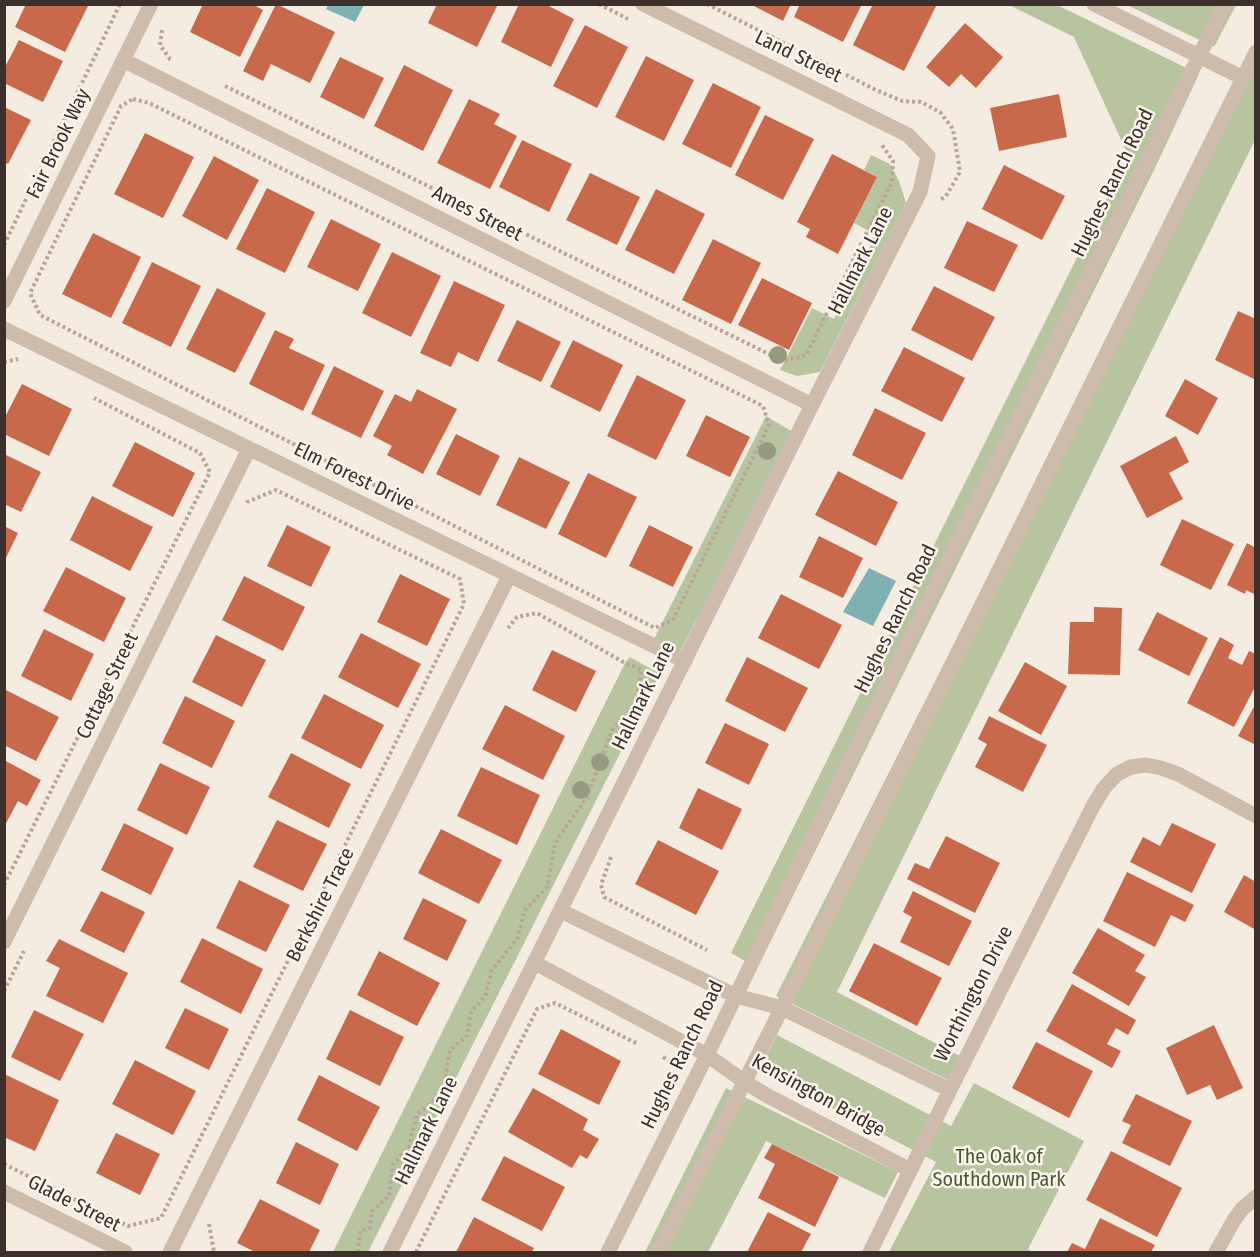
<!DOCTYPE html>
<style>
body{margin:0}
#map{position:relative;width:1260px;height:1257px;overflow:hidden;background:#f4ebe1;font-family:"Fira Sans Condensed",sans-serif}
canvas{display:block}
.frame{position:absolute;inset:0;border:6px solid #3b302b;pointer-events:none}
</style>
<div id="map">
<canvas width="1260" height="1257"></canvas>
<div class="frame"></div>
</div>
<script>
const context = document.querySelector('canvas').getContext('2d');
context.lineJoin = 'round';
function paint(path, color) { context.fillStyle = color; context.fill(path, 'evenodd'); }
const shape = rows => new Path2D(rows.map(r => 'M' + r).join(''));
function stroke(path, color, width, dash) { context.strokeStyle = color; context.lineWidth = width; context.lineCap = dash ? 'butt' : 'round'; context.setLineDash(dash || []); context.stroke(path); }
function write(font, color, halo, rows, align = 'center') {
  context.font = font + ' "Fira Sans Condensed",sans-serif'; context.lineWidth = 5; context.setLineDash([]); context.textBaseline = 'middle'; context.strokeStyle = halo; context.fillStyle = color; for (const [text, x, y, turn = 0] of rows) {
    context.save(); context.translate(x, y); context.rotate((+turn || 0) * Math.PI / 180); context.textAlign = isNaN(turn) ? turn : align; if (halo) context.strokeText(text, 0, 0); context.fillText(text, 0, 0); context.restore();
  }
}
paint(shape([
 [1009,5,1057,5,1199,74,1154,170,757,968,731,953,1128,155,1074,37],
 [1127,5,1236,5,1214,47],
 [1255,48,1255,140,837,992,960,1056,948,1080,776,996],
 [871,155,890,164,899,181,906,203,820,372,797,376,780,370,812,308,834,319,876,235,854,223,877,177,864,170],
 [766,416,793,432,680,652,654,639],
 [630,657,660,674,368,1252,333,1252,625,663],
 [777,1035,951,1126,974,1083,1084,1141,1028,1249,1033,1252,889,1252,936,1162,759,1070],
 [726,1088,898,1172,885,1198,766,1141,708,1252,645,1252]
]), '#b8c4a0');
paint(shape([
 [328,5,328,4,364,5,355,22,326,9],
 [869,568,896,581,873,626,843,612]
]), '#7fb0b2');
paint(shape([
 [26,4,89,4,65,52,15,27],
 [203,4,252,4,263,10,240,57,190,32],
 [276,4,335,32,310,83,271,64,263,81,243,71],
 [437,4,498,4,477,47,428,23],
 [519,4,545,4,574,19,551,67,501,42],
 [750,4,791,4,783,21],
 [800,4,862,4,843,42,794,17],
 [873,4,937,4,904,71,853,45],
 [965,23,1003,57,976,88,961,74,949,87,926,67],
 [585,25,628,47,597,108,553,86],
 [19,40,63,61,43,102,4,83,4,69],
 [646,56,694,80,664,141,615,117],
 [340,57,384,78,364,119,320,97],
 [404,65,453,90,423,151,374,126],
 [713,83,761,107,731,168,682,144],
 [1059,94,1067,137,999,151,990,108],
 [469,99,500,114,494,124,517,136,490,189,437,163],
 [4,107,31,120,8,164,4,162],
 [765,115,814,139,783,200,735,175],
 [145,133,194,157,163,218,114,194],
 [522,140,572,164,549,212,499,187],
 [832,154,877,177,838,254,806,237,810,229,797,222],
 [214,156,259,180,227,240,182,216],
 [1004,165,1065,196,1042,240,982,209],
 [590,173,640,197,617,245,566,220],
 [267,188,315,212,285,273,236,249],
 [656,189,705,214,674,274,625,250],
 [331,219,381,244,358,291,307,267],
 [967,221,1018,245,994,292,944,268],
 [93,233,141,257,111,318,62,294],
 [713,239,761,263,731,324,682,300],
 [392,252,441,276,411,337,362,313],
 [152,262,201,286,171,347,122,323],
 [762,278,812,303,789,350,738,325],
 [454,281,505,305,478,362,458,352,451,367,420,353],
 [934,286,995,317,972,361,911,330],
 [217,288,266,313,235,373,186,349],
 [1238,311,1256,319,1256,376,1254,379,1215,360],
 [517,320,561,342,541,382,497,361],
 [275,330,294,339,289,348,325,365,303,411,249,384],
 [573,340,623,365,600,412,550,387],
 [904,347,965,378,942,422,881,391],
 [334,366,384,391,361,438,311,414],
 [637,375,686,400,656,460,607,436],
 [1185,379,1218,398,1198,435,1165,416],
 [22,384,72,409,49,456,4,434,4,419],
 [417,389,457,409,423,474,387,455,392,446,373,436,395,394,411,402],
 [875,408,926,433,902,480,852,455],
 [706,415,750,437,730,477,686,456],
 [456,434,500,456,480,496,436,474],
 [1176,436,1189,462,1169,473,1183,499,1147,518,1120,466],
 [135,442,195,473,173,517,112,486],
 [4,454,41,472,21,512,4,504],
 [519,457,570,482,546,529,496,505],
 [838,471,898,502,876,546,815,515],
 [588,473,637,497,606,558,558,534],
 [92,496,153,527,130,571,70,540],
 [1182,519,1234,544,1211,590,1160,565],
 [287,525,331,547,311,587,267,566],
 [649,525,693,547,673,587,629,566],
 [4,526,18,533,4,562],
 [819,536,863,558,843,598,799,577],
 [1247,543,1256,548,1256,595,1246,590,1245,594,1227,585],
 [66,567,126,598,104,642,43,611],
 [400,574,450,599,427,646,377,622],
 [244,576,305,607,283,651,222,620],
 [781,594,842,625,819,669,758,638],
 [1094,607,1122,608,1120,675,1068,674,1070,622,1094,622],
 [1157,612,1208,638,1189,676,1138,650],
 [44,629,94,654,71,701,21,676],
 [361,633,421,664,398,708,338,677],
 [216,635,266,660,242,707,192,682],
 [1220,637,1234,645,1228,658,1242,665,1249,651,1256,654,1256,685,1234,727,1187,703],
 [552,650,596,671,576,712,532,690],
 [747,657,808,688,785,732,725,701],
 [1025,662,1067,686,1041,735,998,711],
 [4,689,59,717,36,761,4,745],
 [324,694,384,725,361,769,301,738],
 [185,696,235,721,212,768,162,743],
 [1256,703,1256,745,1238,736],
 [505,705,565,736,543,780,482,749],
 [989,716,1047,745,1023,792,975,767,987,744,978,739],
 [725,723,769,744,749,785,705,763],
 [291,753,351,784,329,828,268,797],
 [4,760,41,780,27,806,18,801,4,827],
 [160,763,210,787,187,835,137,810],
 [481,767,540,795,517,845,457,816],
 [698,788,742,809,722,850,679,828],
 [277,820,327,844,303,891,253,867],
 [124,823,174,848,151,895,101,870],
 [1172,823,1216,844,1192,893,1130,862,1143,837,1160,846],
 [441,829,502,860,479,904,418,873],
 [946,836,1000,863,975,913,907,879,915,863,929,869],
 [658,840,719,871,696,915,635,884],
 [1127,872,1194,905,1185,922,1171,915,1155,947,1103,921],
 [1244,875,1256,882,1256,930,1224,912],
 [239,880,290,905,266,952,216,928],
 [101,891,145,912,124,953,80,931],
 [913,891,972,921,949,966,900,942,912,917,903,912],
 [423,898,467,920,447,961,403,939],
 [1098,928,1145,955,1135,971,1146,977,1129,1006,1072,973],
 [202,938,263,969,241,1014,180,982],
 [59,939,128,973,103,1023,46,996,60,968,46,961],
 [874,943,942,978,917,1026,849,991],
 [379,951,440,983,417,1026,357,995],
 [1072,984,1136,1020,1128,1035,1116,1028,1107,1044,1121,1051,1112,1068,1046,1031],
 [185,1008,229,1029,209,1070,165,1048],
 [34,1010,84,1034,60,1081,11,1057],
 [350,1010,404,1037,380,1086,326,1059],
 [1214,1025,1243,1088,1217,1100,1210,1085,1187,1095,1166,1048],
 [561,1029,621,1061,599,1105,538,1074],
 [1036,1042,1093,1071,1069,1118,1012,1088],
 [135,1060,196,1091,173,1135,112,1104],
 [4,1074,59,1100,35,1151,4,1137],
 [319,1075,380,1107,357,1151,297,1120],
 [533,1088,588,1119,583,1130,599,1139,587,1159,580,1155,572,1168,508,1132],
 [1136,1094,1192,1121,1170,1166,1122,1143,1131,1125,1122,1121],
 [116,1133,160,1154,140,1195,96,1173],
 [296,1142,339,1164,320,1205,276,1183],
 [772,1144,839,1177,815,1227,758,1198,775,1164,764,1158],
 [1111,1151,1182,1188,1157,1237,1086,1200],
 [504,1156,565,1187,542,1231,481,1200],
 [260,1199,320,1230,309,1252,255,1252,237,1243],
 [768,1212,811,1234,801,1252,747,1252],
 [474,1217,534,1248,532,1252,456,1252],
 [1100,1218,1155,1245,1151,1252,1067,1252,1072,1243,1085,1249]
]), '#c8694b');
stroke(shape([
 [599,4,628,19],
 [707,4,876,90,902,101,921,102,940,112,953,129,960,172,946,196,939,201],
 [162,30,160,45,170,59,173,60],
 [225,86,783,361,806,355,892,182,893,161,882,145],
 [133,99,149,103,763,406,769,425,673,620,655,628,40,315,30,293,121,106,133,99],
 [4,245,120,4],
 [4,362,18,359],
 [611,857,601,885,604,897,707,950],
 [4,885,210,472,200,453,94,398],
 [4,991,24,951],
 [663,1057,679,1067,678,1068],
 [4,1164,128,1226,161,1218,464,604,460,579,276,490,247,502,246,504],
 [209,1224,214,1252],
 [358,1252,360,1231,370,1228,372,1211,389,1196,393,1164,409,1147,417,1114,443,1093,450,1050,467,1036,471,1012,485,997,492,970,517,939,525,910,547,887,555,843,587,797,612,730,636,705,641,669,625,663,537,613,517,617,508,628],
 [416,1252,537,1009,555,1003,638,1044]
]), '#b9a596', 4, [3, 3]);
stroke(shape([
 [1094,4,1243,78],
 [123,60,812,405],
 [4,301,151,4],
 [4,329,685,661],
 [561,911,736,996,782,1008,950,1090],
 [4,942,249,449],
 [535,963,707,1055,745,1082,766,1095,910,1170],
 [4,1192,125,1252],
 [170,1252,509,576],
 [390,1252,812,405,920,192,928,156,908,135,643,4],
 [608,1252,707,1055,922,613,1225,4],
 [658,1252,782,1008,1256,52],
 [870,1252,950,1090,1093,806,1104,788,1117,774,1131,767,1146,765,1161,768,1178,774,1256,816],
 [1216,1252,1234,1220,1242,1209,1256,1197]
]), '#cdbbac', 15);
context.fillStyle = '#969b7f';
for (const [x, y] of [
 [778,355],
 [767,451],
 [600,762],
 [581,790]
]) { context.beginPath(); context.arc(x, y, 9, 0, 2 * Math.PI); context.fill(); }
write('20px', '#3b302b', '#fbf5ee', [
 ["Land Street",798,57,26],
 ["Fair Brook Way",59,144,-64],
 ["Hughes Ranch Road",1113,183,-64],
 ["Ames Street",477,214,27],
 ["Hallmark Lane",861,261,-63],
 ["Elm Forest Drive",354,477,26],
 ["Hughes Ranch Road",896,619,-64],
 ["Cottage Street",108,686,-64],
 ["Hallmark Lane",644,696,-64],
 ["Berkshire Trace",321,905,-63],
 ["Worthington Drive",974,994,-63],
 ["Hughes Ranch Road",683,1055,-64],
 ["Kensington Bridge",818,1096,29],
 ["Hallmark Lane",427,1131,-64],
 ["Glade Street",74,1204,27]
]);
write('20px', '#4a5a2e', '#fbf5ee', [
 ["The Oak of",999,1157],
 ["Southdown Park",999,1180]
]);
</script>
